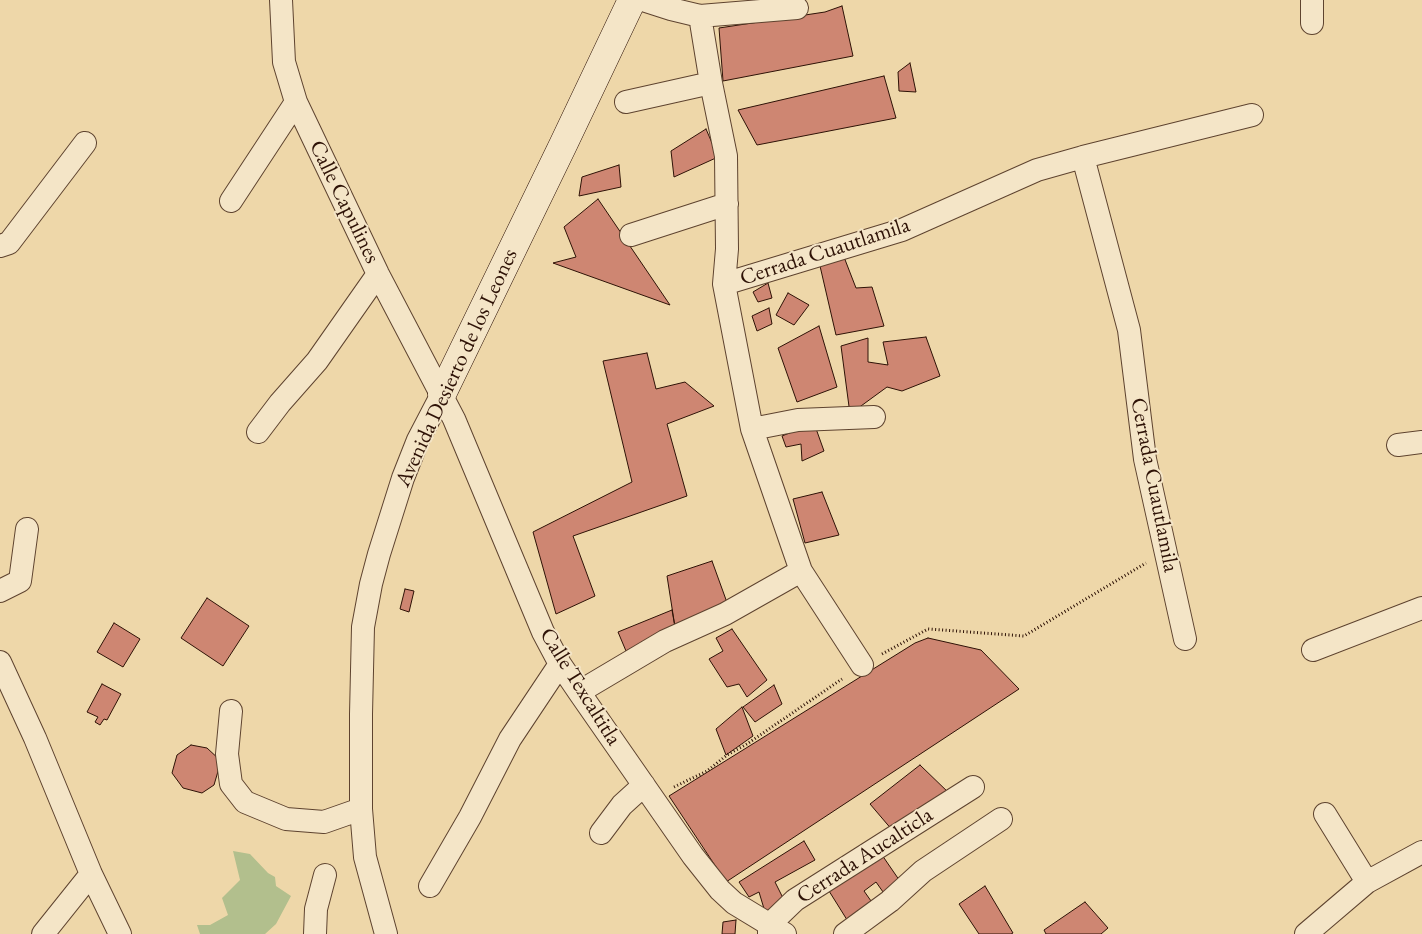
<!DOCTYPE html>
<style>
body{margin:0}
canvas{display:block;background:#eed7a9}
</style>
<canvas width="1422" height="934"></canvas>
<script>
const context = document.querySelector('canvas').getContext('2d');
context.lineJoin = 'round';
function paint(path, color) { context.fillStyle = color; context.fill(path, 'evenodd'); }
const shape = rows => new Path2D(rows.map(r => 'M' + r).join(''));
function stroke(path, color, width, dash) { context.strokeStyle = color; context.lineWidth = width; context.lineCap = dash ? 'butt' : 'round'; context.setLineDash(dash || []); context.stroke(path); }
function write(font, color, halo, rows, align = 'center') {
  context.font = font + ' "EB Garamond",serif'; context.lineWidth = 4; context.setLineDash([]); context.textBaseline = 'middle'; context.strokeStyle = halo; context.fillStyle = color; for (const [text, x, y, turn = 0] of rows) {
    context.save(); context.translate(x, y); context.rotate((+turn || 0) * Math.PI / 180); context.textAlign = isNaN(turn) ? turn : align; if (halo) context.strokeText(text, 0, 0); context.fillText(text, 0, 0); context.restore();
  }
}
paint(shape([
 [233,851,250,854,268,873,275,877,276,886,291,896,276,924,265,934,200,934,197,925,210,925,228,915,222,898,240,880]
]), '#b2bf8d');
const building = shape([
 [842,6,853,56,723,81,719,28,825,12,842,6],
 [910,63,916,92,899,91,898,72,910,63],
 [884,76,896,118,757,145,738,110,884,76],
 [706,129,718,157,674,177,671,151,706,129],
 [619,165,621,187,579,196,582,177,619,165],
 [598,199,670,305,553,263,576,257,564,227,598,199],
 [844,257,856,288,872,287,884,326,836,335,820,266,844,257],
 [768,283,772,298,758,302,753,292,768,283],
 [788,293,809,305,794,325,776,315,788,293],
 [769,308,772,324,757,331,752,316,769,308],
 [819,326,837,387,797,402,778,348,819,326],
 [926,337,940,376,902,391,887,387,850,414,841,346,868,338,868,362,888,365,883,342,926,337],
 [647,353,656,389,685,382,714,406,667,424,687,496,573,536,595,596,556,614,533,532,632,482,603,361,647,353],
 [814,423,824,451,802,461,801,444,786,447,782,436,814,423],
 [822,492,839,535,805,543,793,499,822,492],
 [712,561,729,608,675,627,667,576,712,561],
 [405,589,414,591,409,612,400,609,405,589],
 [207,598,249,626,223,666,181,638,207,598],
 [672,610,675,627,626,651,618,632,672,610],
 [114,623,140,639,123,667,97,652,114,623],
 [732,629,767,680,747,697,739,684,727,687,709,659,723,651,716,638,732,629],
 [928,638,981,650,1019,689,726,882,669,796,915,643,928,638],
 [102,684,121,694,107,720,104,719,100,725,95,722,98,717,87,712,102,684],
 [774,685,782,704,755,722,743,707,774,685],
 [742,707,753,736,726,755,716,729,742,707],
 [191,745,207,748,221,761,214,785,202,793,183,788,172,773,177,755,191,745],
 [920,765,950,794,893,831,870,804,920,765],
 [804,841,815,860,775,882,784,900,765,912,759,892,749,897,739,882,804,841],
 [882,855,904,887,888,899,876,882,864,891,876,908,849,923,829,891,882,855],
 [985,886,1013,933,1011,934,979,934,959,904,985,886],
 [1085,902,1108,928,1101,934,1046,934,1044,930,1085,902],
 [736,920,735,934,722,934,723,922,736,920]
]);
paint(building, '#ce8672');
stroke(building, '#2e1206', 1);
const street = shape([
 [281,0,284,62,296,102,378,274,454,419,543,632,560,664,579,692,693,856,720,890,734,903,785,934],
 [643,0,671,9,700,16,797,8],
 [700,16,711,83,726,156,727,249,724,284,752,429,801,571,862,665],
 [1312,23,1312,0],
 [626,102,711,83],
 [1083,157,1129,330,1145,459,1185,639],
 [231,201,296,102],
 [631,235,727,204],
 [0,246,9,243,85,143],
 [724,284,902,230,1037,170,1083,157,1252,115],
 [752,429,798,420,874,417],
 [258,432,280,403,317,361,378,274],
 [1398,445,1422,442],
 [0,591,20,581,27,529],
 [1313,650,1422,608],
 [0,662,35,738,91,874,120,934],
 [579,692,665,641,725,614,801,571],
 [231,711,227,754,231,784,245,802,286,819,324,822,361,809],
 [1325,814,1367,882],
 [601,833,622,805,644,785],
 [430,886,470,817,510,739,560,664],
 [43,934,91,874],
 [315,934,316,909,325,875],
 [386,934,365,857,361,809,361,714,363,627,371,584,379,554,403,478,418,440,442,394],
 [769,934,769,925,795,900,973,787],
 [845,934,890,901,923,871,1001,819],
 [1306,934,1367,882,1422,852]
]);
const secondary = shape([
 [442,394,563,145,632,0]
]);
stroke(street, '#5e432f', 24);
stroke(secondary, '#2e1206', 29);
stroke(shape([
 [882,654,928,629,1024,636,1146,563],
 [674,787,707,771,727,755,747,744,842,679]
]), '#2e1206', 3, [1, 2.5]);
stroke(street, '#f4e5c7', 22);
stroke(secondary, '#f4e5c7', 28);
write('22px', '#2e1206', '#f4e5c7', [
 ["Calle Capulines",344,202,64],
 ["Cerrada Cuautlamila",825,252,-18],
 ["Avenida Desierto de los Leones",457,368,-65],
 ["Cerrada Cuautlamila",1154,485,79],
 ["Calle Texcaltitla",580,687,58],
 ["Cerrada Aucalticla",865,856,-33]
]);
</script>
